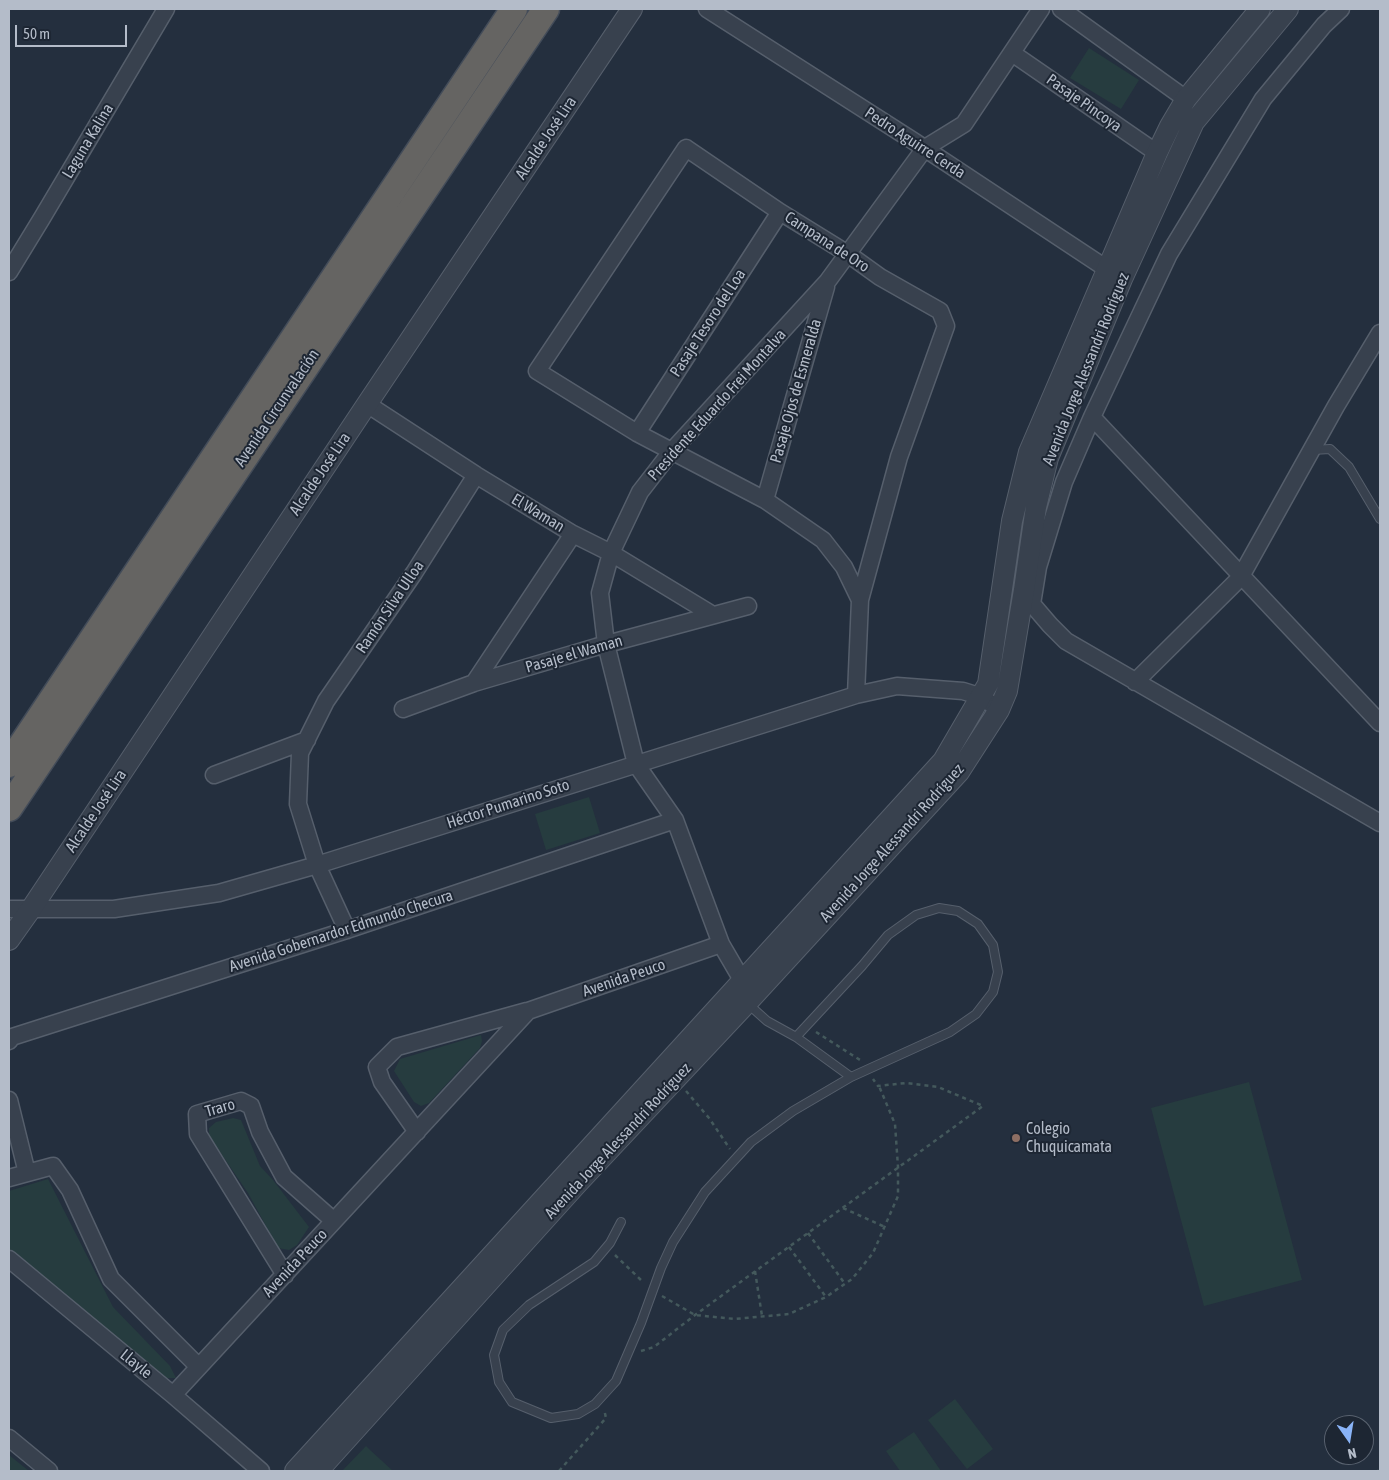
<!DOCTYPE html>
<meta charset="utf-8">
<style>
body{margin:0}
#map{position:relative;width:1389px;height:1480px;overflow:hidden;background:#242f3e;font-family:"Asap Condensed",sans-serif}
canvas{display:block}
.frame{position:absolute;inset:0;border:10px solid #b4bcc9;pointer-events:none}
.north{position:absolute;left:1324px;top:1415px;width:50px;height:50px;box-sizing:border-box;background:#1d2633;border:1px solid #59626f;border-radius:50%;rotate:167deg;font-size:14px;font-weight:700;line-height:20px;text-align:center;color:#b4bcc9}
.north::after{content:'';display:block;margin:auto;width:18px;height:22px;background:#8ab4f8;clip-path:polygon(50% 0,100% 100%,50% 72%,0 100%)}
.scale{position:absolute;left:15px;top:25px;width:112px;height:22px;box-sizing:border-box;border:2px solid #b4bcc9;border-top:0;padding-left:6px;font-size:15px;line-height:18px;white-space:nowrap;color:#b4bcc9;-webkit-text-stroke:4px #1d2633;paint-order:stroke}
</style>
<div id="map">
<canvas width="1389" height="1480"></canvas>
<div class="frame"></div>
<div class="north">N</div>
<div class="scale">50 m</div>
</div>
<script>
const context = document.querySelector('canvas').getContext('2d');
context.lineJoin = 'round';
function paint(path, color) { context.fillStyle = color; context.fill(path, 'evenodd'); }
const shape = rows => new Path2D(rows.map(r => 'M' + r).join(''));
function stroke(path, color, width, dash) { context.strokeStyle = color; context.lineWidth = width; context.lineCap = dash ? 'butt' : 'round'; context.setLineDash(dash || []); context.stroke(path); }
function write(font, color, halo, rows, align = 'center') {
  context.font = font + ' "Asap Condensed",sans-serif'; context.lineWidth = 4; context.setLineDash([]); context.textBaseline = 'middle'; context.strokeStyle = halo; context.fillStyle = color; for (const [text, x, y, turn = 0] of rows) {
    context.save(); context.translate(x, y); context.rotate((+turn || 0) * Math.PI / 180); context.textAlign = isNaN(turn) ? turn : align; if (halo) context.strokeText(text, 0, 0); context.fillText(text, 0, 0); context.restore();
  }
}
paint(shape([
 [1089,48,1139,80,1121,109,1070,78],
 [589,797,600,833,546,850,535,814],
 [481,1035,482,1041,480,1048,429,1103,421,1106,414,1102,394,1071,400,1059],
 [1249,1082,1302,1280,1204,1306,1151,1108],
 [233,1118,241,1120,260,1166,273,1180,309,1227,297,1245,289,1250,278,1248,248,1193,209,1136,209,1128,216,1122],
 [48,1179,113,1307,170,1366,176,1378,166,1378,9,1249,9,1191],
 [955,1399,993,1449,967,1469,928,1420],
 [914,1432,941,1471,900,1471,886,1451],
 [366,1446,370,1450,393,1471,342,1471],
 [9,1455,29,1471,9,1471]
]), '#263c3f');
const service = shape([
 [1312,450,1330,449,1349,467,1380,519],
 [747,1003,767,1021,796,1037,851,1077],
 [621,1222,610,1243,594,1262,529,1305,503,1330,494,1355,499,1382,512,1402,551,1418,578,1414,595,1404,616,1381,641,1323,661,1268,673,1242,705,1192,751,1142,793,1111,851,1077,950,1032,976,1014,993,992,998,972,993,945,978,924,958,911,939,908,916,915,888,935,862,966,796,1037]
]);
const minor = shape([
 [707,9,915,142,1116,275],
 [1061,9,1186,99],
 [1012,53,1157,153],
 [9,272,42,218,166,9],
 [367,404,476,475,573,534,611,553,713,615],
 [1092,417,1380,723],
 [637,433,780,212],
 [765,500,826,287],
 [1028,596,1032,604,1050,625,1066,641,1380,823],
 [1032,604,1038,567,1064,482,1092,417,1169,254,1263,99,1324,25,1341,9],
 [1135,682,1240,578,1336,406,1380,333],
 [474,683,573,534],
 [856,695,860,600,844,567,823,540,765,500,637,433,537,371,686,148,780,212,848,254,880,277,940,311,946,326,899,457,860,600],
 [403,709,474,683,596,647,748,606],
 [214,775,307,740],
 [9,909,114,909,219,893,317,865,856,695,897,686,963,691,982,697,999,710],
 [347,930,317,865,298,804,300,753,326,701,414,573,476,475],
 [744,991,742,980,721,944,675,820,636,764,606,644,600,593,611,553,640,492,671,452,827,282,925,148,964,124,1041,9],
 [9,1041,12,1037,347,930,675,820],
 [9,1100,27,1173],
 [417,1132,382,1082,377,1067,397,1047,527,1011],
 [9,1178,53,1166,70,1190,111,1279,199,1367],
 [9,1259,173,1395,261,1471],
 [285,1275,198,1134,197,1114,241,1101,251,1106,260,1132,284,1177,334,1221],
 [173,1395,528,1011,721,944],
 [9,1438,49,1471]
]);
const tertiary = shape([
 [9,940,31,909,367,404,632,9],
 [295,1471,943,761,988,684,1012,521,1029,452,1157,153,1170,126,1186,99,1260,9],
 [318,1471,577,1184,747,1003,959,772,999,710,1007,691,1024,590,1036,507,1048,458,1122,279,1194,122,1288,9]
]);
const trunk = shape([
 [9,764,514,9],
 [9,808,546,9]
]);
stroke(service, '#565f6c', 10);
stroke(minor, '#565f6c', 19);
stroke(tertiary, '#565f6c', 22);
stroke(trunk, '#434c59', 29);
stroke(shape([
 [816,1032,860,1060],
 [686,1091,709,1118,730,1149],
 [843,1208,885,1227],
 [808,1233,845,1284],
 [789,1247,826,1297],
 [615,1255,643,1282],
 [755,1271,762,1316],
 [662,1296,695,1315,735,1319,789,1314,826,1297,852,1279,873,1253,898,1196,898,1167,895,1124,879,1086],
 [641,1351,654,1347,695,1315,983,1106,938,1087,906,1083,878,1086,873,1079],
 [559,1471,606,1418,604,1409],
 [1377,1471,1380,1471]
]), '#44595c', 2.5, [4, 4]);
stroke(service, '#38414e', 8);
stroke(minor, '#38414e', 16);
stroke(tertiary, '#38414e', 20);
stroke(trunk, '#656462', 26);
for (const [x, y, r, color] of [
 [1016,1138,5,"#8d6e63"]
]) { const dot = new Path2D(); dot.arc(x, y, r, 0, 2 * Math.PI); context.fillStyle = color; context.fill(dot); stroke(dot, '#1d2633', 2); }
write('16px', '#b4bcc9', '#1d2633', [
 ["Pasaje Pincoya",1084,103,35],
 ["Alcalde José Lira",546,138,-56],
 ["Laguna Kalina",88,141,-59],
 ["Pedro Aguirre Cerda",915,143,33],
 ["Campana de Oro",827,242,33],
 ["Pasaje Tesoro del Loa",708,323,-57],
 ["Avenida Jorge Alessandri Rodríguez",1086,369,-68],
 ["Pasaje Ojos de Esmeralda",796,391,-74],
 ["Presidente Eduardo Frei Montalva",717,405,-48],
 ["Avenida Circunvalación",277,408,-56],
 ["Alcalde José Lira",320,474,-56],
 ["El Waman",538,513,31],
 ["Ramón Silva Ulloa",390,607,-56],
 ["Pasaje el Waman",574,654,-16],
 ["Héctor Pumarino Soto",508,804,-18],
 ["Alcalde José Lira",96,811,-56],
 ["Avenida Jorge Alessandri Rodríguez",892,843,-48],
 ["Avenida Gobernardor Edmundo Checura",341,931,-18],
 ["Avenida Peuco",624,978,-19],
 ["Traro",220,1108,-16],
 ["Avenida Jorge Alessandri Rodríguez",618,1141,-47],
 ["Avenida Peuco",295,1263,-47],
 ["Llayle",136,1364,39]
]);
write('16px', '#b4bcc9', '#1d2633', [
 ["Colegio",1026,1129],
 ["Chuquicamata",1026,1147]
], 'left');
</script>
